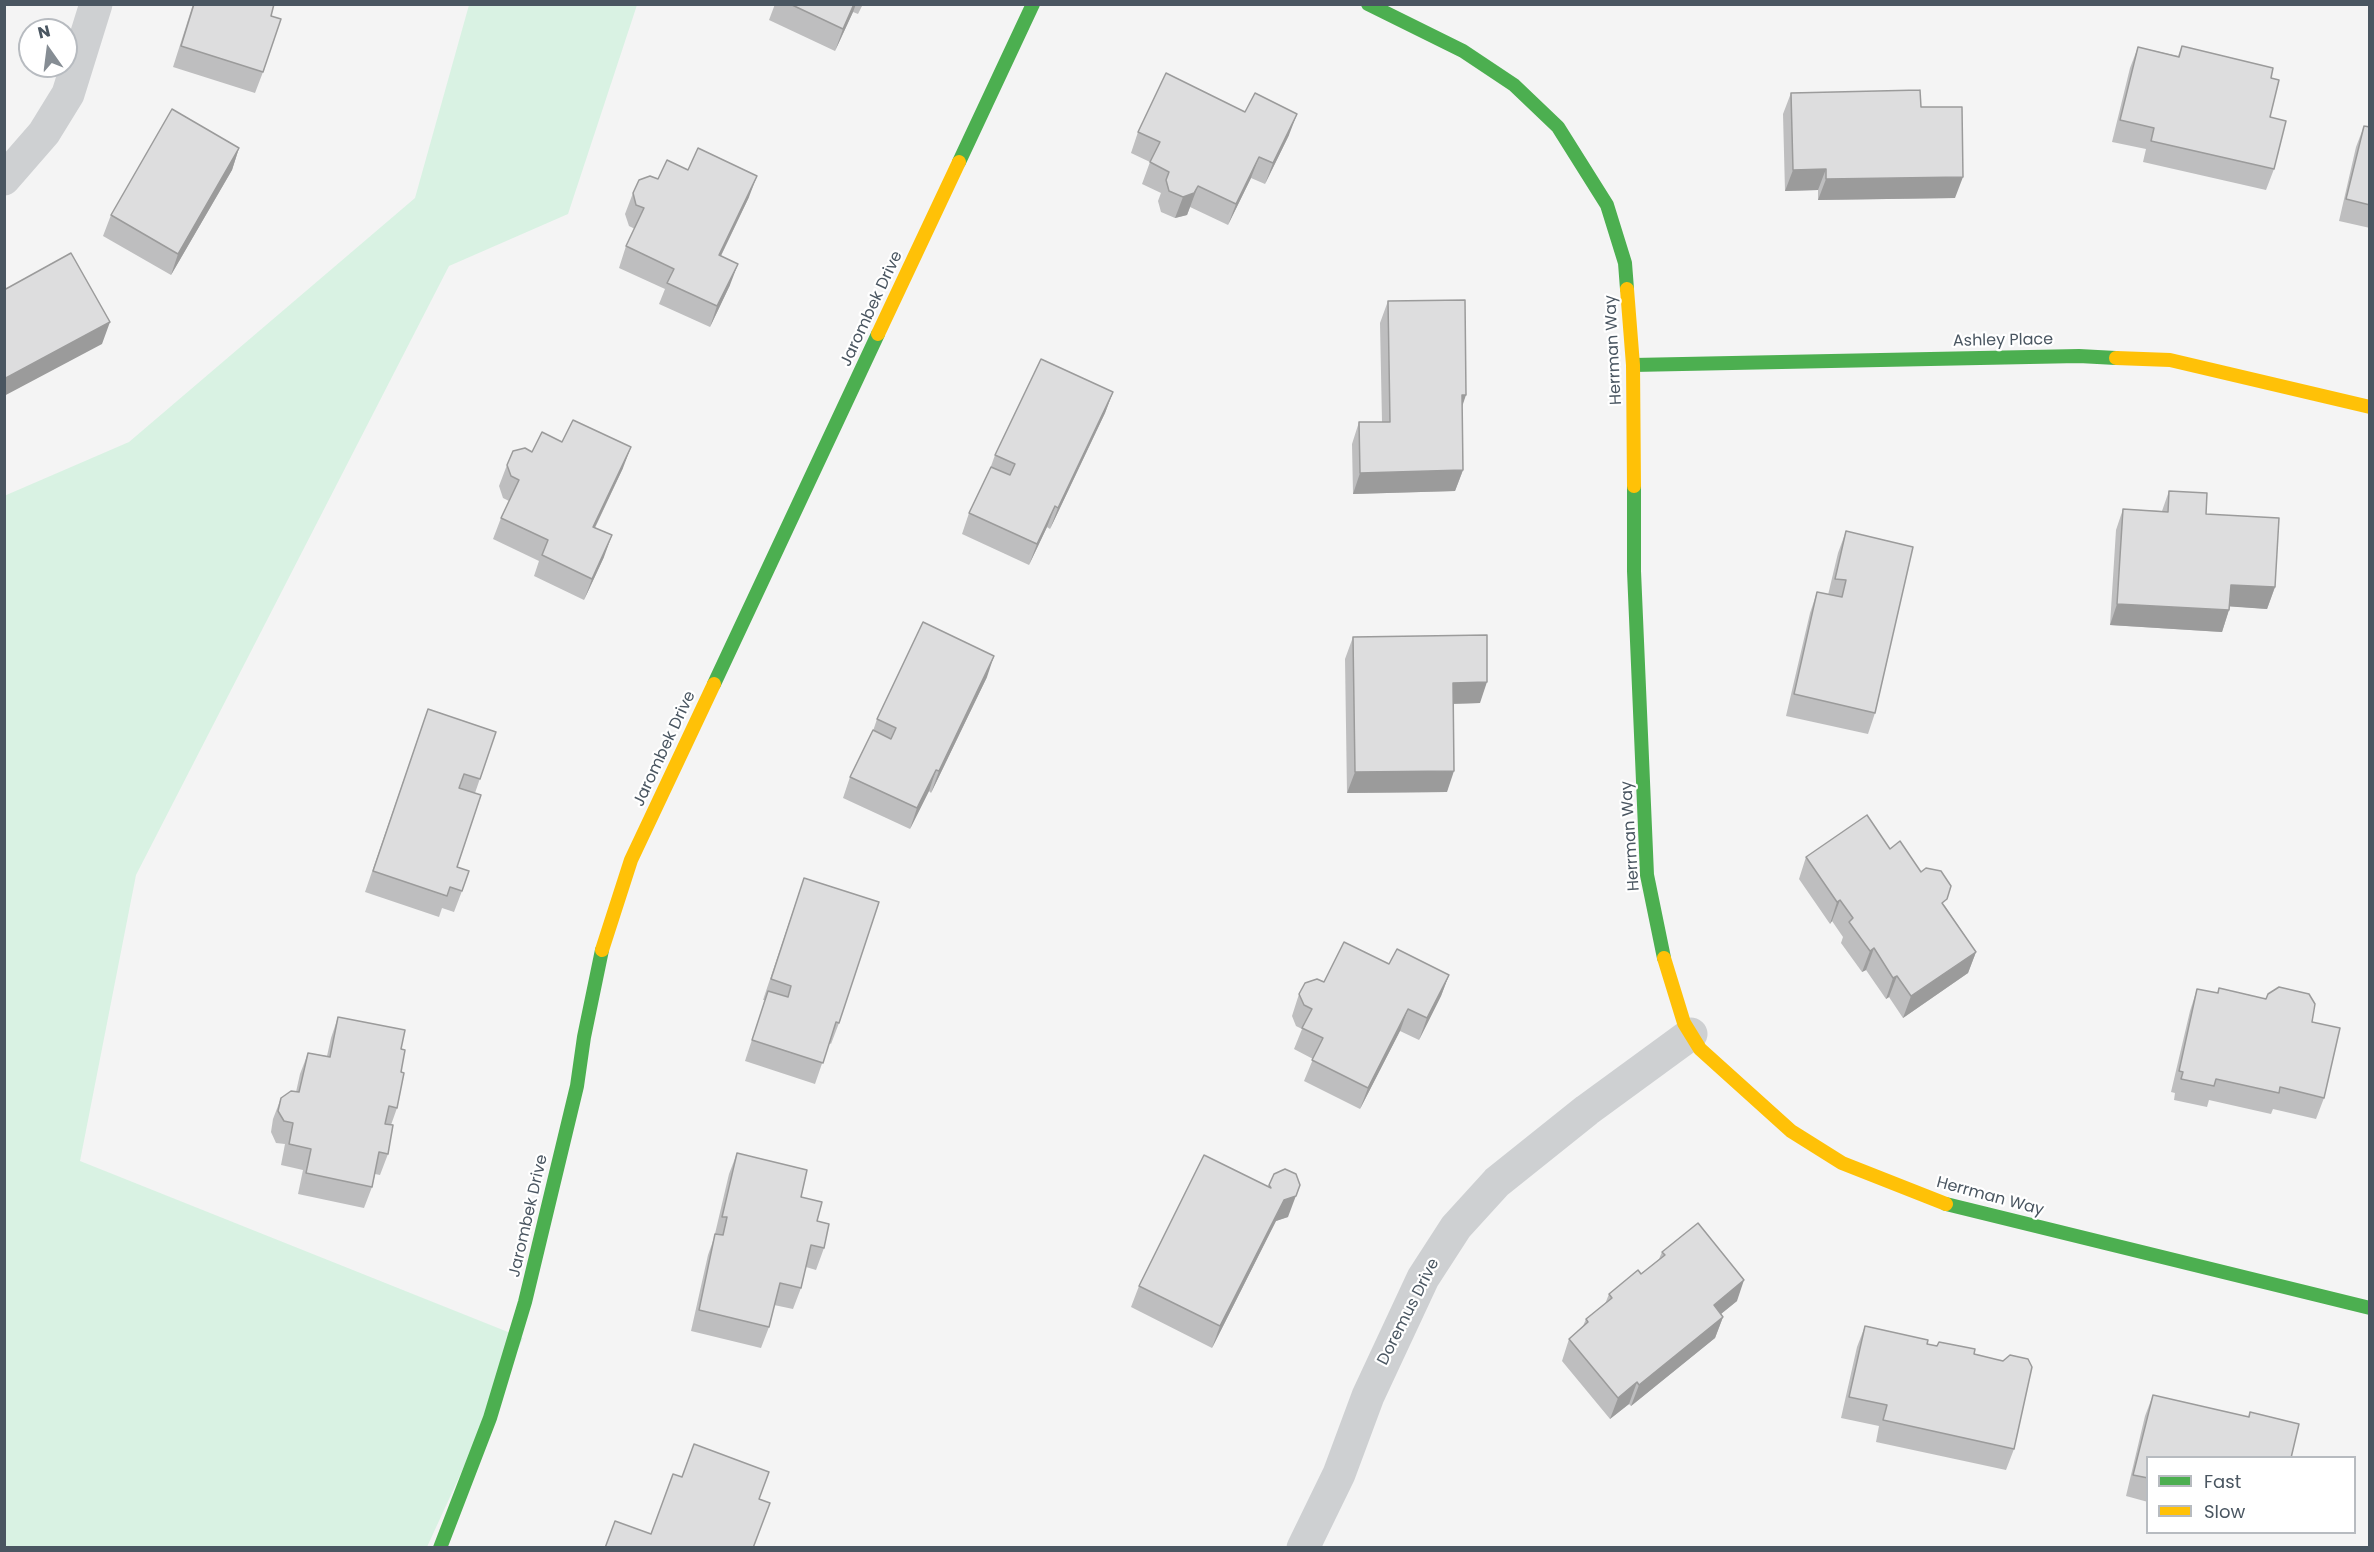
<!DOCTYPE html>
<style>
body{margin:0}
#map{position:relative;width:2374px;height:1552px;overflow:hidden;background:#f4f4f4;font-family:Poppins,sans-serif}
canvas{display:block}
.frame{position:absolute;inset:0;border:6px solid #4a5661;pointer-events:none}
.legend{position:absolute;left:2146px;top:1456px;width:210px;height:78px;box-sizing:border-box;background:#fff;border:2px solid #b7bbc0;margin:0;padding:8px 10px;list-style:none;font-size:18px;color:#4a5661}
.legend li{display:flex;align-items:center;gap:12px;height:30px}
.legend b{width:30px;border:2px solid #b7bbc0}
.north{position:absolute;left:18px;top:18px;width:60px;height:60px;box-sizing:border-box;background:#fff;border:2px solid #b7bbc0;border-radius:50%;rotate:346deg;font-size:16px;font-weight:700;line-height:24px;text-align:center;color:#4a5661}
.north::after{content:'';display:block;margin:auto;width:21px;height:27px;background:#868d94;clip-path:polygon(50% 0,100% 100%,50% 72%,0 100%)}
</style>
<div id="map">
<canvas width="2374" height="1552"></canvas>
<div class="frame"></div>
<ul class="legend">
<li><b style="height:8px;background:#4caf50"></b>Fast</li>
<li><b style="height:8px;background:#ffc107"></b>Slow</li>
</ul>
<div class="north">N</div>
</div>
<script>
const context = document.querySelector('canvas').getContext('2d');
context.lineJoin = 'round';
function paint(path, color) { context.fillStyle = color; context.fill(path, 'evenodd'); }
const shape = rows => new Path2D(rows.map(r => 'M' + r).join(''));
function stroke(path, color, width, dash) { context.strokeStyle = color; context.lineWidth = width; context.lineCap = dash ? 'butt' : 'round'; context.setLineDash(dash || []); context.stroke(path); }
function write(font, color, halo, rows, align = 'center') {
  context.font = font + ' Poppins,sans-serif'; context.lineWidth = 4.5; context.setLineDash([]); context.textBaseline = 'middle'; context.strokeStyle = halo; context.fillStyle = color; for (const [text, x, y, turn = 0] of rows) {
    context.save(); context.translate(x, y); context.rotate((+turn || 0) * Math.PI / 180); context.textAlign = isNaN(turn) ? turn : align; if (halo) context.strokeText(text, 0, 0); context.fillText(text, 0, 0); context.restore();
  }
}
paint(shape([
 [469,5,637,5,568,214,449,266,136,875,80,1161,523,1338,427,1547,5,1547,4,496,129,442,415,198]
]), '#d9f2e3');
stroke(shape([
 [4,179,44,133,68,94,96,4],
 [1303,1548,1339,1474,1368,1396,1423,1278,1456,1227,1497,1182,1587,1110,1691,1034]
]), '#ced0d2', 33);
stroke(shape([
 [1368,4,1463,51,1514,85,1558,127,1607,205,1625,263,1627,289],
 [959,162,1033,4],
 [1633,365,2079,356,2116,358],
 [1634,486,1634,571,1647,875,1664,958],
 [714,684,878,334],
 [1946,1204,2370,1308],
 [440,1548,490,1418,525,1302,577,1086,584,1037,602,950]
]), '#4caf50', 14);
stroke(shape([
 [1627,289,1633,365,1634,486],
 [878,334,959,162],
 [2116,358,2170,360,2370,407],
 [602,950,631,860,714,684],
 [1664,958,1684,1023,1700,1049,1791,1131,1842,1163,1946,1204]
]), '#ffc107', 14);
paint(shape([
 [193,4,274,4,271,16,263,72,255,93,173,67],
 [775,4,863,4,858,14,853,12,835,51,769,20],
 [2182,46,2270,117,2274,169,2266,190,2143,162,2146,149,2112,142,2130,68,2138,47,2178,56],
 [1791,93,1921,107,1955,198,1818,200,1818,190,1785,191,1783,114],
 [2364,126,2370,127,2370,228,2339,221,2356,147],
 [1138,132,1289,135,1265,184,1251,178,1228,225,1190,207,1187,215,1175,218,1161,212,1158,201,1161,193,1142,184,1150,162,1131,153],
 [239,148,232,170,171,275,103,236,111,215],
 [658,179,749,197,721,256,730,285,710,327,659,304,665,289,619,268,626,246,635,229,629,226,625,214,633,193],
 [1388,301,1462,407,1463,470,1455,491,1353,494,1352,444,1359,422,1382,422,1380,323],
 [1113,392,1105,413,1050,529,1047,527,1029,565,962,534,969,513,990,469,995,455],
 [562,442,623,468,595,528,604,557,584,600,534,576,539,561,493,539,501,518,509,501,503,498,499,486,507,465,532,452],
 [2169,491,2275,587,2267,609,2230,606,2222,632,2110,625,2116,530,2123,509,2162,511],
 [1846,531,1875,713,1868,734,1786,716,1810,613,1817,592,1828,595,1838,553],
 [1353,637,1480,703,1454,704,1447,792,1347,793,1345,659],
 [987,677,931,793,929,791,910,829,843,798,850,777,873,731,877,719],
 [428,709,496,732,475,793,457,867,462,891,454,912,442,908,439,917,365,892],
 [1890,849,1945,906,1976,952,1968,973,1903,1018,1889,997,1886,999,1866,970,1862,972,1841,943,1843,937,1832,921,1830,924,1799,879,1806,857],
 [804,878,839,1023,831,1044,829,1043,815,1084,745,1061,765,1000,763,1000],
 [1389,964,1449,975,1441,996,1419,1040,1400,1031,1360,1109,1304,1081,1313,1059,1294,1049,1302,1029,1296,1026,1292,1016,1299,994,1324,982],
 [2219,988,2312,1022,2324,1098,2316,1119,2273,1109,2271,1114,2209,1100,2207,1107,2174,1100,2175,1093,2171,1092,2190,1011,2197,989,2217,993],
 [338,1017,401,1049,401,1072,397,1108,391,1125,388,1154,380,1175,375,1174,372,1187,364,1208,298,1194,303,1170,281,1165,285,1144,276,1143,271,1132,273,1119,281,1098,296,1092,300,1074,308,1053,327,1056,331,1038],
 [737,1153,801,1197,817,1221,824,1248,816,1270,806,1267,801,1288,793,1309,774,1305,769,1327,761,1348,691,1331,708,1255,714,1238,729,1174],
 [1274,1174,1288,1217,1276,1221,1212,1348,1131,1307,1139,1286,1268,1187],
 [1662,1252,1737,1301,1721,1314,1723,1317,1715,1338,1631,1406,1629,1404,1610,1419,1562,1361,1569,1339,1583,1326,1586,1319,1605,1304,1609,1294,1641,1274,1659,1259],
 [1865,1326,1927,1344,1974,1354,2014,1449,2006,1470,1876,1442,1879,1426,1841,1418,1857,1347],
 [2153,1395,2248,1417,2250,1412,2291,1458,2148,1458,2148,1502,2126,1496,2145,1416]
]), '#bebebf');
paint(shape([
 [854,4,856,4,853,12,835,51,843,29],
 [1297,114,1289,135,1265,184,1273,163],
 [239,148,232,170,171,275,178,254],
 [1259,157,1251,178,1228,225,1236,204],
 [1826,169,1818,190,1785,191,1793,170],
 [757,176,749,197,711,276,719,255],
 [1963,177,1955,198,1818,200,1826,179],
 [1198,186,1187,215,1175,218,1183,197],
 [738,264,730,285,710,327,717,306],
 [110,322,102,344,4,396,4,379],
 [1113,392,1105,413,1050,529,1058,508],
 [1462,395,1466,395,1459,416],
 [631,447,623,468,585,548,593,527],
 [1463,470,1455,491,1353,494,1360,473],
 [1055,506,1047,527,1029,565,1037,544],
 [612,535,604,557,584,600,592,579],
 [2231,585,2275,587,2267,609,2223,606],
 [2117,604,2229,610,2222,632,2110,625],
 [994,656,987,677,931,793,939,771],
 [1487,682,1480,703,1446,704,1453,683],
 [936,770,929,791,910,829,917,808],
 [1454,771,1447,792,1347,793,1355,772],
 [1840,900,1832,921,1830,924,1837,902],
 [1874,948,1866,970,1862,972,1870,951],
 [1976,952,1968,973,1903,1018,1911,996],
 [1449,975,1441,996,1419,1040,1427,1018],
 [1897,976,1889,997,1886,999,1893,978],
 [1408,1009,1400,1031,1360,1109,1368,1088],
 [1300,1185,1288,1217,1276,1221,1212,1348,1220,1326,1284,1200],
 [1744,1280,1737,1301,1706,1326,1714,1305],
 [1723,1317,1715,1338,1631,1406,1639,1385],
 [1637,1382,1629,1404,1610,1419,1618,1398]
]), '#9b9b9b');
const building = shape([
 [194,4,274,4,271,16,281,19,263,72,181,46,194,4],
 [790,4,854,4,843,29,790,4],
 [2182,46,2273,68,2271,78,2279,80,2270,117,2286,121,2274,169,2151,141,2154,128,2120,120,2138,47,2179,57,2182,46],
 [1166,73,1245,112,1255,93,1297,114,1273,163,1259,157,1236,204,1198,186,1194,193,1183,197,1169,191,1166,180,1169,172,1150,162,1160,142,1138,132,1166,73],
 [1920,90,1921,107,1962,107,1963,177,1826,179,1826,169,1793,170,1791,93,1920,90],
 [172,109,239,148,178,254,111,215,172,109],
 [2364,126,2370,127,2370,205,2346,199,2364,126],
 [698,148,757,176,719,255,738,264,717,306,667,283,674,269,626,246,644,208,636,205,633,193,639,180,650,176,658,179,667,160,688,170,698,148],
 [71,253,110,322,4,379,4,290,71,253],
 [1465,300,1466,395,1462,395,1463,470,1360,473,1359,422,1390,422,1388,301,1465,300],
 [1041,359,1113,392,1058,508,1055,506,1037,544,969,513,991,467,1010,475,1015,464,995,455,1041,359],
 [573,420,631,447,593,527,612,535,592,579,542,555,548,540,501,518,519,480,511,476,507,465,513,451,525,448,532,452,542,432,562,442,573,420],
 [2169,491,2207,493,2206,514,2279,518,2275,587,2231,585,2229,610,2117,604,2123,509,2168,512,2169,491],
 [1846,531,1913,547,1875,713,1794,694,1817,592,1842,597,1846,580,1835,579,1846,531],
 [923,622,994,656,939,771,936,770,917,808,850,777,873,730,891,739,896,728,877,719,923,622],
 [1487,635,1487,682,1453,683,1454,771,1355,772,1353,637,1487,635],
 [428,709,496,732,480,779,464,774,459,788,481,795,457,867,469,871,462,891,450,887,447,896,373,871,428,709],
 [1867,815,1890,849,1900,841,1921,872,1926,868,1941,871,1951,886,1947,899,1942,903,1976,952,1911,996,1897,976,1893,978,1874,948,1870,951,1849,922,1853,918,1840,900,1837,902,1806,857,1867,815],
 [804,878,879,902,839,1023,836,1022,823,1063,752,1040,768,991,788,997,791,986,771,979,804,878],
 [1344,942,1389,964,1397,949,1449,975,1427,1018,1408,1009,1368,1088,1312,1060,1323,1038,1302,1028,1312,1009,1304,1005,1299,994,1305,983,1317,979,1324,982,1344,942],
 [2279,987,2309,994,2315,1004,2312,1022,2340,1028,2324,1098,2280,1087,2279,1093,2216,1079,2214,1086,2181,1079,2183,1072,2179,1071,2197,989,2218,993,2219,988,2266,999,2268,994,2279,987],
 [338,1017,405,1030,401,1049,405,1050,401,1072,404,1073,397,1108,389,1106,385,1124,393,1125,388,1154,379,1152,372,1187,306,1173,311,1149,289,1144,293,1123,284,1121,278,1111,281,1098,291,1091,299,1092,308,1053,330,1057,338,1017],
 [737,1153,807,1170,801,1197,822,1202,817,1221,829,1224,824,1248,811,1245,801,1288,780,1283,769,1327,699,1310,715,1234,723,1235,727,1217,722,1217,737,1153],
 [1204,1155,1271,1188,1269,1185,1274,1174,1285,1169,1296,1174,1300,1185,1296,1196,1284,1200,1220,1326,1139,1286,1204,1155],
 [1698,1223,1744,1280,1714,1305,1723,1317,1639,1385,1637,1382,1618,1398,1569,1339,1588,1322,1586,1319,1612,1298,1609,1294,1638,1270,1641,1274,1665,1255,1662,1252,1698,1223],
 [1865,1326,1928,1340,1927,1344,1937,1346,1939,1342,1975,1349,1974,1354,2003,1361,2010,1355,2028,1359,2032,1367,2014,1449,1883,1420,1887,1405,1849,1397,1865,1326],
 [2153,1395,2249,1417,2250,1412,2299,1424,2291,1458,2148,1458,2148,1478,2133,1475,2153,1395],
 [694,1444,769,1472,759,1499,770,1503,753,1548,605,1548,615,1521,651,1534,673,1474,682,1477,694,1444]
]);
paint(building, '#ddddde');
stroke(building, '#9b9b9b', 1.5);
write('16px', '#4a5661', '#fff', [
 ["Jarombek Drive",872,309,-65],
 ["Ashley Place",2003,341,-1],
 ["Herrman Way",1614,350,-93],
 ["Jarombek Drive",665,749,-65],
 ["Herrman Way",1631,836,-94],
 ["Herrman Way",1990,1197,15],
 ["Jarombek Drive",529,1216,-77],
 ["Doremus Drive",1409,1312,-63]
]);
</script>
